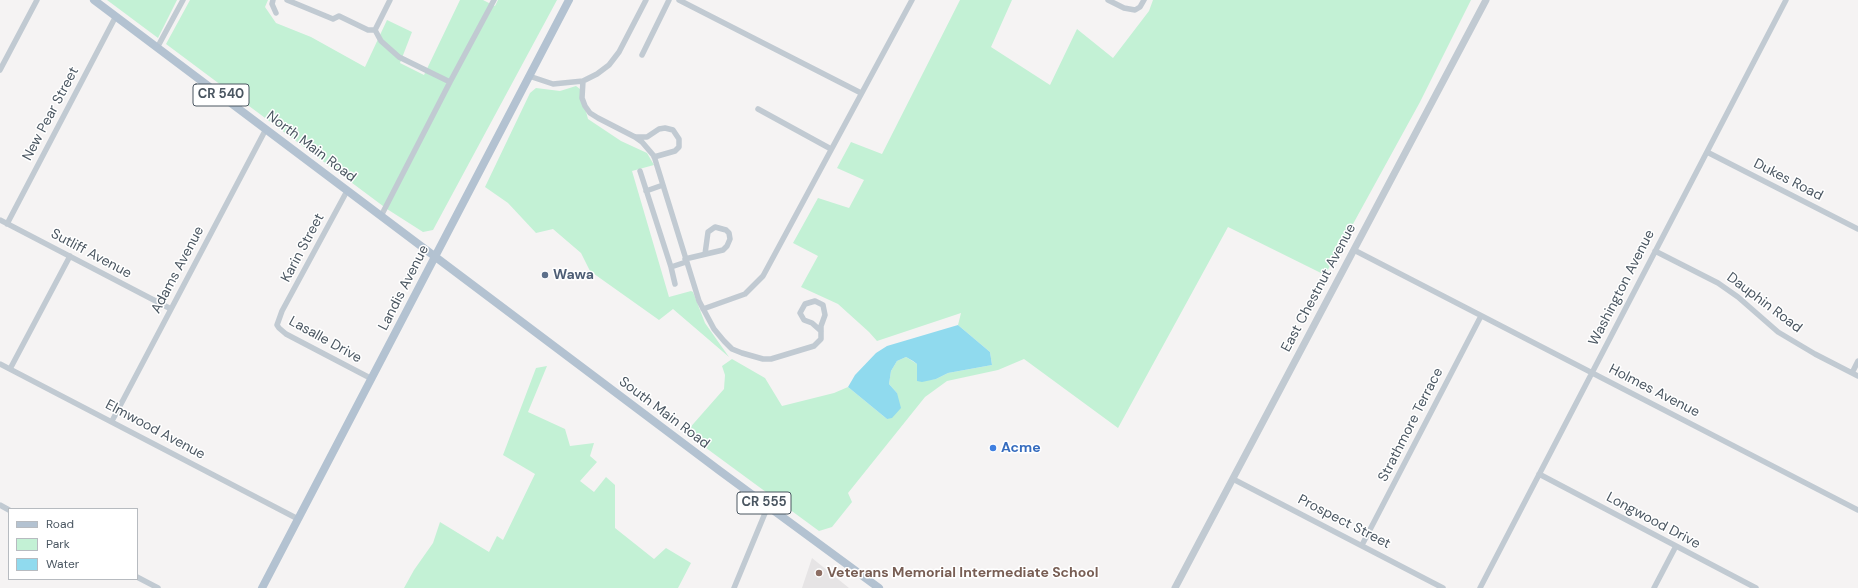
<!DOCTYPE html>
<style>
body{margin:0}
#map{position:relative;width:1858px;height:588px;overflow:hidden;background:#f5f3f3;font-family:"DM Sans",sans-serif}
canvas{display:block}
.legend{position:absolute;left:8px;top:508px;width:130px;height:72px;box-sizing:border-box;background:#fff;border:1px solid #b7bbc0;margin:0;padding:5px 7px;list-style:none;font-size:12px;color:#4a5661}
.legend li{display:flex;align-items:center;gap:8px;height:20px}
.legend b{width:20px;border:1px solid #b7bbc0}
</style>
<div id="map">
<canvas width="1858" height="588"></canvas>
<ul class="legend">
<li><b style="height:5px;background:#b3c2d1"></b>Road</li>
<li><b style="height:11px;background:#c3f1d5"></b>Park</li>
<li><b style="height:11px;background:#90daee"></b>Water</li>
</ul>
</div>
<script>
const context = document.querySelector('canvas').getContext('2d');
context.lineJoin = 'round';
function paint(path, color) { context.fillStyle = color; context.fill(path, 'evenodd'); }
const shape = rows => new Path2D(rows.map(r => 'M' + r).join(''));
function stroke(path, color, width, dash) { context.strokeStyle = color; context.lineWidth = width; context.lineCap = dash ? 'butt' : 'round'; context.setLineDash(dash || []); context.stroke(path); }
function write(font, color, halo, rows, align = 'center') {
  context.font = font + ' "DM Sans",sans-serif'; context.lineWidth = 3; context.setLineDash([]); context.textBaseline = 'middle'; context.strokeStyle = halo; context.fillStyle = color; for (const [text, x, y, turn = 0] of rows) {
    context.save(); context.translate(x, y); context.rotate((+turn || 0) * Math.PI / 180); context.textAlign = isNaN(turn) ? turn : align; if (halo) context.strokeText(text, 0, 0); context.fillText(text, 0, 0); context.restore();
  }
}
paint(shape([
 [812,558,849,588,802,588]
]), '#e6e4e5');
paint(shape([
 [107,0,177,0,158,38],
 [190,0,268,0,265,7,276,23,311,37,365,67,387,20,412,32,400,63,424,75,460,0,483,0,495,6,498,0,557,0,433,230,423,232,387,209,166,44],
 [960,0,1012,0,991,47,1050,85,1077,29,1113,58,1149,11,1153,0,1471,0,1420,102,1325,275,1228,227,1118,428,1024,359,998,370,947,381,925,397,848,493,852,502,832,527,819,531,687,434,687,431,724,389,725,375,722,366,732,359,765,378,782,406,834,393,848,387,887,419,897,393,889,384,891,371,897,361,906,357,917,364,917,381,936,379,948,373,992,365,990,352,958,325,961,313,877,341,869,332,838,304,801,287,818,256,793,243,818,198,849,208,864,180,837,168,851,142,882,154],
 [576,86,580,89,588,119,621,141,647,153,654,165,632,171,669,297,691,291,693,292,705,323,729,357,673,309,659,320,590,271,581,253,553,229,536,233,508,203,485,187,530,93,536,88,560,91],
 [547,366,528,412,565,429,570,446,594,443,590,456,597,462,580,481,594,492,606,477,615,485,615,528,654,559,666,548,691,563,678,588,404,588,414,570,433,543,440,522,489,552,497,536,503,540,535,474,503,455,536,368]
]), '#c3f1d5');
paint(shape([
 [958,325,990,352,992,365,948,373,936,379,922,382,917,381,917,364,913,361,906,357,897,361,891,371,889,384,897,393,901,408,892,418,887,419,848,387,855,375,876,353,887,346]
]), '#90daee');
stroke(shape([
 [273,0,272,4,276,13],
 [287,0,333,19,339,16,368,30,375,30,381,41,399,57,450,82,494,0],
 [679,0,861,93],
 [1108,0,1124,8,1135,10,1140,7,1144,0],
 [375,30,390,0],
 [157,48,183,0],
 [642,55,669,0],
 [0,70,37,0],
 [529,76,553,84,583,81,597,74,609,65,619,52,646,0],
 [583,81,582,98,585,106,590,113,598,118,635,137,642,142,654,156,699,301,714,329,724,341,732,349,742,353,763,359,771,359,814,346,821,339,821,326,825,315,823,305,815,301,805,304,800,313,804,320,812,323,821,331],
 [758,109,831,149],
 [636,137,647,137,659,129,665,128,673,130,679,139,679,147,675,151,654,157],
 [1707,152,1858,229],
 [640,171,671,267],
 [347,191,282,311,277,325,279,328,286,334,372,379],
 [646,191,663,185],
 [381,216,450,82],
 [0,220,171,309],
 [7,224,116,16],
 [1354,250,1858,510],
 [1655,251,1718,283,1738,297,1778,332,1815,354,1858,376],
 [685,259,723,250,727,246,730,239,729,233,726,230,715,227,708,232,705,254],
 [675,284,671,267,686,262],
 [703,309,745,294,763,276,912,0],
 [0,364,298,519],
 [10,369,70,256],
 [1852,373,1858,361],
 [112,421,266,129],
 [1539,474,1756,588],
 [1233,479,1443,588],
 [0,505,9,510],
 [1362,545,1481,316],
 [137,577,158,588],
 [734,588,768,506],
 [1480,588,1786,0],
 [1654,588,1676,546]
]), '#c1cad2', 5.5);
stroke(shape([
 [1175,588,1486,0]
]), '#c1cad2', 7);
stroke(shape([
 [94,0,720,471,879,588],
 [262,588,569,0]
]), '#b3c2d1', 8);
for (const [x, y, r, color] of [
 [545,275,4,"#5c6f8a"],
 [993,448,4,"#3f7fe0"],
 [819,573,4,"#8d6e63"]
]) { const dot = new Path2D(); dot.arc(x, y, r, 0, 2 * Math.PI); context.fillStyle = color; context.fill(dot); stroke(dot, '#fff', 1.5); }
for (const [x, y, w] of [
 [221,95,56],
 [764,503,54]
]) { const box = new Path2D(); box.roundRect(x - w / 2, y - 11, w, 22, 3); context.fillStyle = '#fff'; context.fill(box); stroke(box, '#4a5661', 1); }
write('bold 13px', '#4a5661', null, [
 ["CR 540",221,95],
 ["CR 555",764,503]
]);
write('14px', '#4a5661', '#fff', [
 ["New Pear Street",51,114,-62],
 ["North Main Road",311,147,37],
 ["Dukes Road",1788,180,27],
 ["Karin Street",303,248,-62],
 ["Sutliff Avenue",91,254,28],
 ["Adams Avenue",178,270,-62],
 ["Landis Avenue",404,288,-63],
 ["East Chestnut Avenue",1319,288,-62],
 ["Washington Avenue",1622,288,-63],
 ["Dauphin Road",1764,303,37],
 ["Lasalle Drive",325,340,29],
 ["Holmes Avenue",1654,391,27],
 ["South Main Road",664,413,37],
 ["Strathmore Terrace",1411,425,-63],
 ["Elmwood Avenue",155,430,28],
 ["Longwood Drive",1653,521,28],
 ["Prospect Street",1344,522,27]
]);
write('bold 14px', '#4e5e75', '#fff', [
 ["Wawa",553,275]
], 'left');
write('bold 14px', '#366cbe', '#fff', [
 ["Acme",1001,448]
], 'left');
write('bold 14px', '#785e54', '#fff', [
 ["Veterans Memorial Intermediate School",827,573]
], 'left');
</script>
